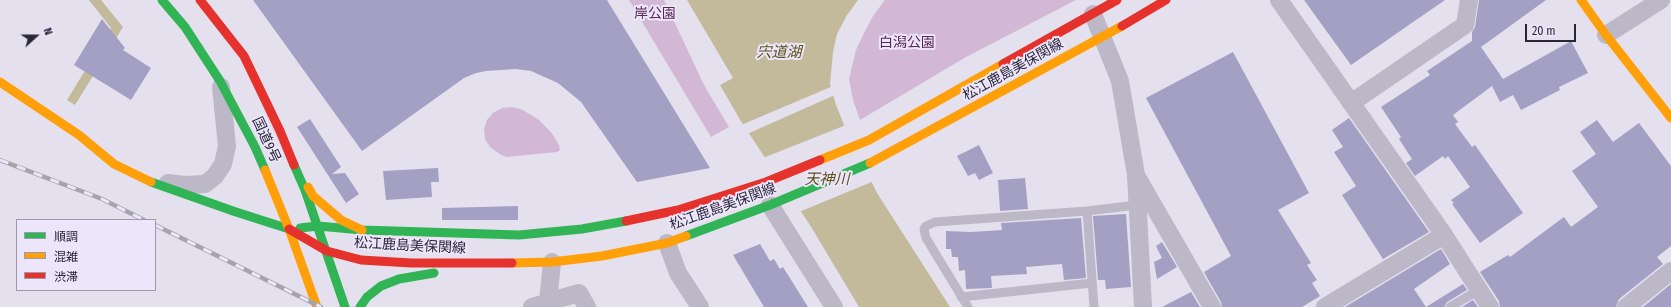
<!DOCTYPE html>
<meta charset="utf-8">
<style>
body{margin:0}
#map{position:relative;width:1671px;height:307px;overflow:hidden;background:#e4e0ee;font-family:"Fira Sans Condensed","Noto Sans JP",sans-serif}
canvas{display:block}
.legend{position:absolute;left:16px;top:219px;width:140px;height:72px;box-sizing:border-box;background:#ede6fb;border:1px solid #9e9aad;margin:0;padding:5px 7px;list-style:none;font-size:12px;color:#282738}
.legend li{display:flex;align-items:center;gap:8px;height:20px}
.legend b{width:20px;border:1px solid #9e9aad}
.north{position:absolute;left:16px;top:16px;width:40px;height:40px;-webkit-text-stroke:3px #ede6fb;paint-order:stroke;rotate:69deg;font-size:11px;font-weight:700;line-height:16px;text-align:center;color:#282738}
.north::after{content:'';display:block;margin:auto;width:14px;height:18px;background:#282738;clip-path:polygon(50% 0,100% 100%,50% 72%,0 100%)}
.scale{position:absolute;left:1525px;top:24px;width:51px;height:18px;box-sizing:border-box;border:2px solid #282738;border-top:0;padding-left:5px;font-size:12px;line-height:14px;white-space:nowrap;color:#282738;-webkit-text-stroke:3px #ede6fb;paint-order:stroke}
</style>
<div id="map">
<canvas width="1671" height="307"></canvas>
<ul class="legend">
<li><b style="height:5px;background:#30b455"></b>順調</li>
<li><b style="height:5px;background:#ff9f0a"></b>混雑</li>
<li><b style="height:5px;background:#e5322d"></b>渋滞</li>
</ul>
<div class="north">N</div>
<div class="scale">20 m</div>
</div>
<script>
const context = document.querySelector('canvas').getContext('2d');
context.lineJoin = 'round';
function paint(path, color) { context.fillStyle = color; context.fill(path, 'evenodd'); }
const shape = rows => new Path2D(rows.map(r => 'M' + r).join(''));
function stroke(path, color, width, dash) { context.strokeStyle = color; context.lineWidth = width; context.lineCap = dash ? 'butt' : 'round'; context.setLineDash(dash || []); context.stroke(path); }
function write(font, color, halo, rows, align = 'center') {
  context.font = font + ' "Fira Sans Condensed","Noto Sans JP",sans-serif'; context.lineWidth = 4; context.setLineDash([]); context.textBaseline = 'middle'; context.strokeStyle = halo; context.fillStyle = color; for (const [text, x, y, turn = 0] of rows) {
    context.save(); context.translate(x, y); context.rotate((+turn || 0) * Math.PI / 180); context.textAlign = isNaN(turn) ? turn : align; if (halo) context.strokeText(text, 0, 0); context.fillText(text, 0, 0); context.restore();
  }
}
paint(shape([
 [629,0,664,0,704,85,729,127,711,137],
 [885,0,1076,0,966,57,860,120,853,100,849,79,856,50,865,31,873,16],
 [512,107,523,110,539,120,551,132,559,145,560,150,557,152,507,157,501,155,490,147,485,139,484,129,487,120,493,113,502,108]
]), '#d2b8d4');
paint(shape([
 [89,0,101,0,123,27,75,105,67,100,111,28],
 [687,0,858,0,847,15,837,34,833,52,830,84,836,105,846,130,877,193,950,307,859,307,810,225,742,123,720,85,733,78]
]), '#c2ba9a');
paint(shape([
 [833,86,835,95,747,134,741,125],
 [846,125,874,181,799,212,763,158]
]), '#e4e0ee');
paint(shape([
 [253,0,607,0,710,168,637,182,581,102,558,83,531,71,516,69,486,71,476,73,464,78,362,151],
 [1304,0,1445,0,1351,65],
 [1479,0,1546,0,1481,47,1503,79,1571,41,1588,73,1559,87,1560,90,1521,110,1513,95,1500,102,1492,86,1453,115,1458,122,1455,124,1472,147,1475,145,1523,213,1480,243,1452,204,1454,203,1451,200,1470,187,1448,156,1445,159,1443,156,1415,176,1406,163,1412,159,1399,139,1401,137,1381,107,1430,75,1427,71,1472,41,1472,32,1475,27],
 [102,19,125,48,123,50,151,68,131,100,74,65],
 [1233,52,1309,193,1278,210,1311,263,1307,265,1317,280,1312,283,1320,296,1302,307,1222,307,1221,302,1204,272,1231,256,1146,98],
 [1349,118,1429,232,1383,259,1342,195,1356,186,1334,152,1343,147,1332,130],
 [310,119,341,167,332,174,345,173,359,194,346,203,297,127],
 [1597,120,1613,142,1639,123,1671,166,1671,246,1657,257,1663,264,1619,299,1616,307,1500,307,1499,301,1480,272,1508,255,1510,257,1564,217,1571,227,1598,207,1572,171,1596,154,1580,132],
 [979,145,993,173,979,180,975,173,968,176,957,156],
 [438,168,439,182,431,182,432,197,386,200,383,171],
 [1025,178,1028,209,1000,211,998,180],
 [518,206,518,220,442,220,442,208],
 [1126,214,1131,287,1106,289,1105,280,1098,280,1093,216],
 [1081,218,1086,278,1064,280,1062,264,1026,267,1027,274,991,276,992,288,966,289,965,270,959,271,958,257,952,257,951,249,946,249,946,231,971,232,1002,230,1001,223],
 [1162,242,1177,267,1157,279,1154,262,1162,258,1156,246],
 [760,244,770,261,774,259,780,269,783,267,808,307,764,307,733,255],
 [1441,249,1450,264,1414,289,1426,307,1345,307],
 [1463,284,1467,290,1447,302,1444,307,1426,307],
 [1671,284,1671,307,1643,307],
 [1191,292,1200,307,1162,307],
 [1473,300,1478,307,1462,307]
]), '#a3a0c3');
stroke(shape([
 [1087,211,1094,307],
 [961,297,1092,283],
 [968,307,926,238,924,229,926,226,935,222,1087,211,1137,205],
 [1450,307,1479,290]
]), '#bcb8c7', 9);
stroke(shape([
 [1279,0,1444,235,1490,307],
 [1093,14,1120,81,1136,175,1143,307],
 [1606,35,1661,0],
 [1351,103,1465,25,1469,0],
 [1137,177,1212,307],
 [168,183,185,185,205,184,215,176,223,164,227,146,221,87],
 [770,205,834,307],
 [667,243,678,273,700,307],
 [548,302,579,293,587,307],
 [532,307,548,302,552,262],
 [1325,307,1444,235],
 [1626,307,1671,271]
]), '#bcb8c7', 18);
stroke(shape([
 [162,0,185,27,220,81,255,147,265,170],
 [294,165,305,190,345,307],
 [151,182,233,211,289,229],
 [300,228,318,226,362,230,519,235,582,229,626,221],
 [686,236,770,205,870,163],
 [360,307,367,297,381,286,399,279,434,273]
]), '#30b455', 9);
stroke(shape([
 [1581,0,1606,35,1671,118],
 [0,82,79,135,114,164,151,182],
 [820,160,869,140,1003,64],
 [870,163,1122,26],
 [265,170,289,229,317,307],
 [308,187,313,196,341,220,362,230],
 [512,263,552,262,602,256,667,243,686,236]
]), '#ff9f0a', 9);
stroke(shape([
 [200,0,244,56,280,131,294,165],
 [1122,26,1166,0],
 [1003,64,1117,0],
 [626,221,678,210,766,182,820,160],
 [289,229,327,251,361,260,411,263,512,263]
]), '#e5322d', 9);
const rail = shape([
 [0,160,102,199,144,220],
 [155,225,321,307]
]);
stroke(rail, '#a5a3ae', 4.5);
stroke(rail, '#ede6fb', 3, [9]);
write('14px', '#582850', '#ede6fb', [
 ["岸公園",655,14],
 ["白潟公園",907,43]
]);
write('14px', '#282738', '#ede6fb', [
 ["松江鹿島美保関線",1013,70,-29],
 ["国道9号",266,140,65],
 ["松江鹿島美保関線",723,207,-20],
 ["松江鹿島美保関線",410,246,3]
]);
write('italic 15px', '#5c5319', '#ede6fb', [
 ["宍道湖",779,53],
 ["天神川",827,180]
]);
</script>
